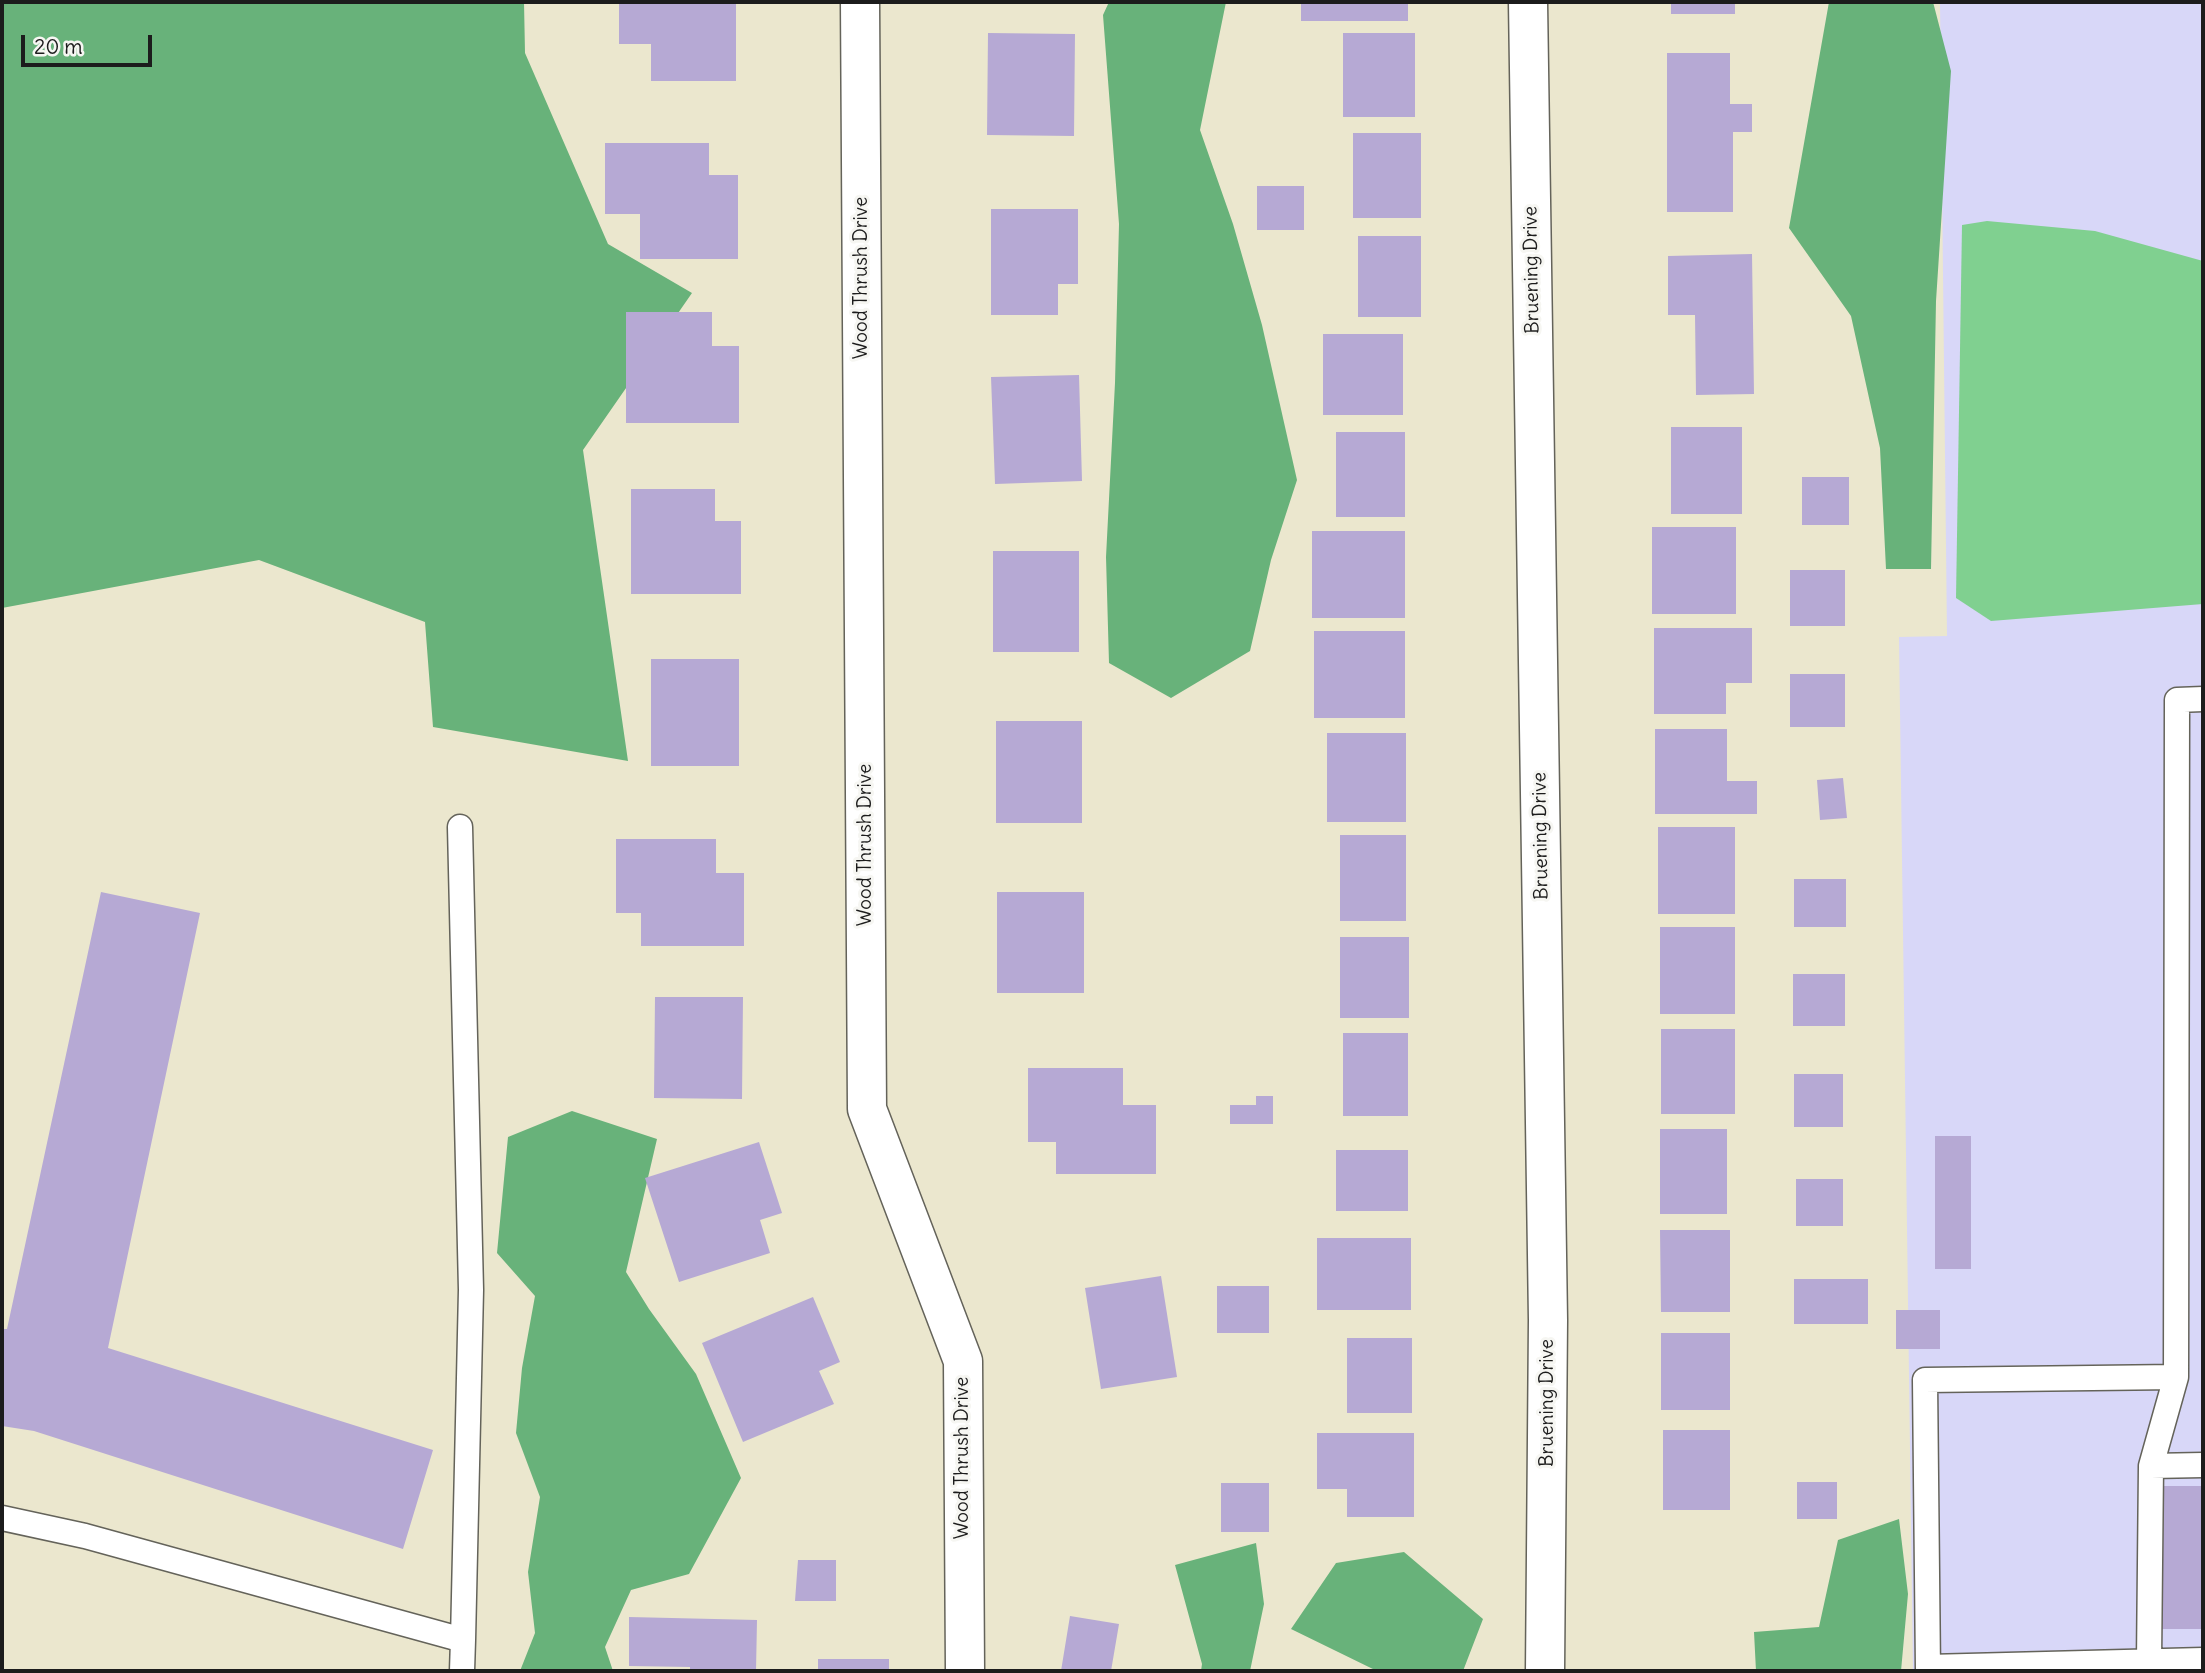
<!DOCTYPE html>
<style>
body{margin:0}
#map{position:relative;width:2205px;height:1673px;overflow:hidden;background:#ebe7ce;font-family:Delius,sans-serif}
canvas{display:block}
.frame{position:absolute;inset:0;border:4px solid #1c1c1c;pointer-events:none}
.scale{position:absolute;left:21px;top:35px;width:131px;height:32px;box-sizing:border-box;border:4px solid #1c1c1c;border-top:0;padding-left:9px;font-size:21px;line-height:24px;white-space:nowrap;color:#1c1c1c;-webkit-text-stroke:5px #f6f6f2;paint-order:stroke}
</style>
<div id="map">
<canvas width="2205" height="1673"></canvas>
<div class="frame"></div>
<div class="scale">20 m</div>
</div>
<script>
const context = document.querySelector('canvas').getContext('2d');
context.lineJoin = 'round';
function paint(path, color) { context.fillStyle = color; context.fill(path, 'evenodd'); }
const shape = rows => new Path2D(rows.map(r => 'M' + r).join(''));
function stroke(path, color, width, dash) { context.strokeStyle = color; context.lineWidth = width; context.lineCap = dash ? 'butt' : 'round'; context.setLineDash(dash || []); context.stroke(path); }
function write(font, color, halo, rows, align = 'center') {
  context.font = font + ' Delius,sans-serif'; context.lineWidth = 6; context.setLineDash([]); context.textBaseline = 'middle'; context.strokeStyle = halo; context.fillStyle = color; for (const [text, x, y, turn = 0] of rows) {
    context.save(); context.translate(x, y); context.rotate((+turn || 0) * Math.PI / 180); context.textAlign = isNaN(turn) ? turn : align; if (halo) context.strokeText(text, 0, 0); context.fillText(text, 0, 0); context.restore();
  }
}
paint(shape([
 [1940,2,2203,2,2203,1671,1913,1671,1899,637,1947,636]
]), '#d8d7f8');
paint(shape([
 [1987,221,2095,231,2203,261,2203,604,1991,621,1956,598,1962,225]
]), '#80d090');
paint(shape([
 [2,2,524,2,525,53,608,244,692,293,583,450,628,761,433,727,425,622,259,560,2,608],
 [1109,2,1226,2,1200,130,1233,224,1262,325,1297,480,1271,560,1250,651,1171,698,1109,663,1106,557,1115,383,1119,224,1103,15],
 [1829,2,1933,2,1951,71,1936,301,1931,569,1886,569,1880,448,1851,316,1789,228],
 [572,1111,657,1139,626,1272,649,1309,696,1374,741,1478,689,1574,631,1590,605,1647,613,1671,520,1671,535,1633,528,1572,540,1497,516,1433,522,1368,535,1296,497,1253,508,1137],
 [1899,1519,1908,1594,1901,1671,1756,1671,1754,1632,1819,1627,1838,1540],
 [1256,1543,1264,1604,1250,1671,1201,1671,1202,1664,1175,1565],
 [1404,1552,1483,1619,1463,1671,1377,1671,1291,1629,1336,1563]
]), '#68b27a');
paint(shape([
 [619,2,736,2,736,81,651,81,651,44,619,44],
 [1301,2,1408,2,1408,21,1301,21],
 [1671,2,1735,2,1735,14,1671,14],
 [988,33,1075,34,1074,136,987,135],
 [1343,33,1415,33,1415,117,1343,117],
 [1667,53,1730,53,1730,104,1752,104,1752,132,1733,132,1733,212,1667,212],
 [1353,133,1421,133,1421,218,1353,218],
 [605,143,709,143,709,175,738,175,738,259,640,259,640,214,605,214],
 [1257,186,1304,186,1304,230,1257,230],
 [991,209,1078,209,1078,284,1058,284,1058,315,991,315],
 [1358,236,1421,236,1421,317,1358,317],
 [1752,254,1754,394,1696,395,1695,315,1668,315,1668,256],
 [626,312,712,312,712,346,739,346,739,423,626,423],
 [1323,334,1403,334,1403,415,1323,415],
 [1079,375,1082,481,995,484,991,377],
 [1671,427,1742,427,1742,514,1671,514],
 [1336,432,1405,432,1405,517,1336,517],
 [1802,477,1849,477,1849,525,1802,525],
 [631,489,715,489,715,521,741,521,741,594,631,594],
 [1652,527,1736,527,1736,614,1652,614],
 [1312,531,1405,531,1405,618,1312,618],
 [993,551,1079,551,1079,652,993,652],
 [1790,570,1845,570,1845,626,1790,626],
 [1654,628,1752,628,1752,683,1726,683,1726,714,1654,714],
 [1314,631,1405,631,1405,718,1314,718],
 [651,659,739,659,739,766,651,766],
 [1790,674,1845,674,1845,727,1790,727],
 [996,721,1082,721,1082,823,996,823],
 [1655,729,1727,729,1727,781,1757,781,1757,814,1655,814],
 [1327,733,1406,733,1406,822,1327,822],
 [1843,778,1847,818,1820,820,1817,780],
 [1658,827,1735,827,1735,914,1658,914],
 [1340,835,1406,835,1406,921,1340,921],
 [616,839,716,839,716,873,744,873,744,946,641,946,641,913,616,913],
 [1794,879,1846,879,1846,927,1794,927],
 [101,892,200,913,108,1348,433,1450,403,1549,34,1431,2,1426,2,1329,7,1329],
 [997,892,1084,892,1084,993,997,993],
 [1660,927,1735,927,1735,1014,1660,1014],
 [1340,937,1409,937,1409,1018,1340,1018],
 [1793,974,1845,974,1845,1026,1793,1026],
 [655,997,743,997,742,1099,654,1098],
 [1661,1029,1735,1029,1735,1114,1661,1114],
 [1343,1033,1408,1033,1408,1116,1343,1116],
 [1028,1068,1123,1068,1123,1105,1156,1105,1156,1174,1056,1174,1056,1142,1028,1142],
 [1794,1074,1843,1074,1843,1127,1794,1127],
 [1256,1096,1273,1096,1273,1124,1230,1124,1230,1105,1256,1105],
 [1660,1129,1727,1129,1727,1214,1660,1214],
 [1935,1136,1971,1136,1971,1269,1935,1269],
 [759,1142,782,1213,760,1220,770,1253,679,1282,645,1178],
 [1336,1150,1408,1150,1408,1211,1336,1211],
 [1796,1179,1843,1179,1843,1226,1796,1226],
 [1660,1230,1730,1230,1730,1312,1661,1312],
 [1317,1238,1411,1238,1411,1310,1317,1310],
 [1161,1276,1177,1377,1101,1389,1085,1288],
 [1794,1279,1868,1279,1868,1324,1794,1324],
 [1217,1286,1269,1286,1269,1333,1217,1333],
 [813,1297,840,1362,819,1371,834,1404,743,1442,702,1343],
 [1896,1310,1940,1310,1940,1349,1896,1349],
 [1661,1333,1730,1333,1730,1410,1661,1410],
 [1347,1338,1412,1338,1412,1413,1347,1413],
 [1663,1430,1730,1430,1730,1510,1663,1510],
 [1317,1433,1414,1433,1414,1517,1347,1517,1347,1489,1317,1489],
 [1797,1482,1837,1482,1837,1519,1797,1519],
 [1221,1483,1269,1483,1269,1532,1221,1532],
 [2156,1486,2203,1486,2203,1629,2157,1629],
 [798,1560,836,1560,836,1601,795,1601],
 [1070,1616,1119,1624,1111,1671,1061,1671],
 [629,1617,757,1620,756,1671,690,1671,690,1667,629,1666],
 [818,1659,889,1659,889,1671,818,1671]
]), '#b6a9d4');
const service = shape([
 [460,827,471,1290,463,1640],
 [2151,1466,2203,1465],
 [2,1518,85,1536,463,1640,462,1671],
 [2149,1661,2151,1466,2176,1377,2177,700,2203,699],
 [1928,1667,2203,1660],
 [1928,1671,1925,1380,2176,1377]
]);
const minor = shape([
 [860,2,867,1109,963,1361,965,1671],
 [1528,2,1548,1320,1545,1671]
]);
stroke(service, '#64635a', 27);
stroke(minor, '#64635a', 41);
stroke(service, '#fff', 24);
stroke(minor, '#fff', 38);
write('19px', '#1c1c1c', '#f6f6f2', [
 ["Bruening Drive",1532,270,-91],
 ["Wood Thrush Drive",862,278,-90],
 ["Bruening Drive",1541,836,-91],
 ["Wood Thrush Drive",866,845,-90],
 ["Bruening Drive",1548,1403,-90],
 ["Wood Thrush Drive",963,1458,-90]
]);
</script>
